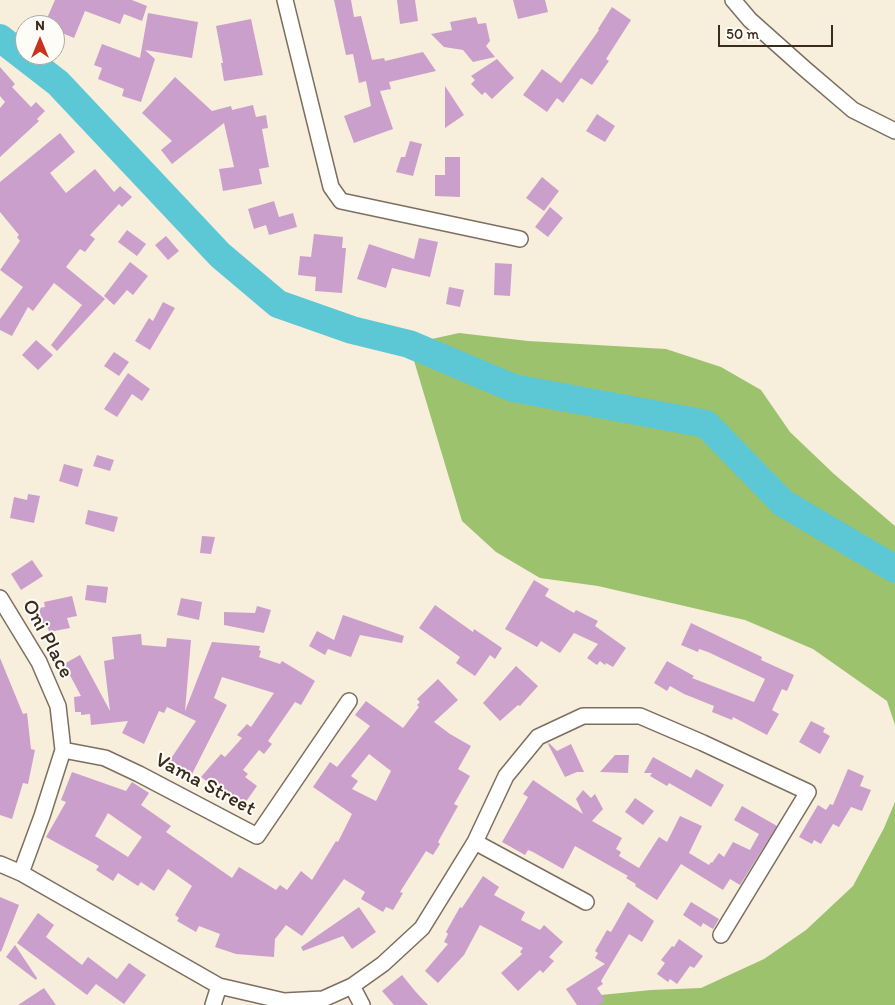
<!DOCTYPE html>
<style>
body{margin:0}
#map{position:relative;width:895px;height:1005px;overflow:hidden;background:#f7eedc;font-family:Itim,sans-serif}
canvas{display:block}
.north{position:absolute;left:15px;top:15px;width:50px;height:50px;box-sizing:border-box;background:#fdfcf7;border:1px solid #afa8a0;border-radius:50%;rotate:0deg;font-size:14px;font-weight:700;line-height:20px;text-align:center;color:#3b2a1e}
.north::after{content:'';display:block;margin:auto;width:18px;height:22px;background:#c8321e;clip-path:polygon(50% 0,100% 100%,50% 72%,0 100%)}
.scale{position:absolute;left:718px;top:25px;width:115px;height:22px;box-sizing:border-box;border:2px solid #3b2a1e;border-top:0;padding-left:6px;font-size:15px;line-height:18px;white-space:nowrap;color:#3b2a1e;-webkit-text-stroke:4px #fdfcf7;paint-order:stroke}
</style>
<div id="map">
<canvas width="895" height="1005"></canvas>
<div class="north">N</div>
<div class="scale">50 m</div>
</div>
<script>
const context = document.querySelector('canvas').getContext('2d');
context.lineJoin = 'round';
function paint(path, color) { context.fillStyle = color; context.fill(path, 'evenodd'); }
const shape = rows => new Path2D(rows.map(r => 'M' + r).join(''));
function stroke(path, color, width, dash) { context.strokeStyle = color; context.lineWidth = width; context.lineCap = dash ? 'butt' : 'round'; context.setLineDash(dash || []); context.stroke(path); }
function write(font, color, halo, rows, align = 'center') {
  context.font = font + ' Itim,sans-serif'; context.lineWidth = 4; context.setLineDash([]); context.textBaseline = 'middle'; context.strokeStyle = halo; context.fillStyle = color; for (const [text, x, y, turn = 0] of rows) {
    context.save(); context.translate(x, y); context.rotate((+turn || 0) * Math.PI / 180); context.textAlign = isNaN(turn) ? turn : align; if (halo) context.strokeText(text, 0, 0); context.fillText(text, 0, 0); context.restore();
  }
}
paint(shape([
 [459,333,528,341,666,349,721,367,761,390,790,432,834,474,895,526,895,725,887,701,813,649,745,620,598,586,540,578,496,552,462,521,409,344],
 [895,802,895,1005,586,1005,601,995,651,990,701,988,764,959,806,930,853,886,884,828]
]), '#9cc26d');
stroke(shape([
 [0,38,58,83,220,255,278,304,352,330,409,344,513,388,706,424,783,503,895,569]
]), '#5cc7d5', 28);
paint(shape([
 [55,0,132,0,147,6,142,21,124,14,120,24,85,11,74,38,55,30,55,25,44,25],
 [334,0,351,0,354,17,361,16,372,60,384,58,385,61,423,52,436,71,389,82,391,89,380,91,393,129,354,143,344,116,371,106,366,81,359,83,353,54,346,55],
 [397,0,415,0,418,21,400,24],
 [513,0,545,0,548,12,518,19],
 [612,7,631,20,606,59,609,61,592,85,581,78,563,103,557,98,547,112,523,95,542,69,561,83,599,30,598,29],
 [148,13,198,22,192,58,145,50,155,59,141,102,122,96,124,89,98,79,102,68,94,65,102,44,140,58],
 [476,17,478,24,486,23,490,41,486,46,495,57,473,62,463,50,444,47,431,34,452,30,450,22],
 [251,19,263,75,224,81,221,63,223,63,216,26],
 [497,59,514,78,492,99,485,92,482,95,471,84,475,80,471,76],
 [0,67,15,84,12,87,31,107,36,102,45,111,37,119,39,121,0,157,0,108,5,102,0,96],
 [175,77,212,111,231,106,232,110,253,105,256,117,266,115,268,128,262,129,269,167,259,169,262,184,223,191,219,169,234,167,224,123,172,164,161,150,172,141,142,113],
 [445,86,464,115,445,128],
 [597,114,615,126,605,142,586,131],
 [60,133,75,152,50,173,66,193,95,169,114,192,120,186,132,197,122,207,119,204,90,235,95,239,85,252,80,249,66,267,105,299,57,351,51,345,82,305,54,283,33,311,28,307,12,336,0,330,0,319,23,287,0,270,20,241,17,237,19,235,0,212,0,182],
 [410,141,422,144,413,176,396,172,401,157,405,157],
 [445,157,460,157,460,197,435,196,435,175,445,175],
 [542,177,559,191,544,211,526,198],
 [274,201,279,217,293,213,297,227,269,235,266,225,254,229,248,209],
 [550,207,563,218,548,237,535,227],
 [127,230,146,244,137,256,118,242],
 [314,234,343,237,342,248,346,248,342,293,315,291,316,277,298,275,300,256,311,257],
 [166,236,179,251,168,260,155,245],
 [419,238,438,242,430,277,392,268,386,288,357,279,369,244,414,259],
 [130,262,148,276,133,295,127,290,114,305,104,296],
 [495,263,512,264,510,296,494,295],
 [449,287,464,290,460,307,446,304],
 [163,302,175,308,150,350,135,341,149,318,153,321],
 [36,340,53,355,38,370,22,355],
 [114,352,129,362,119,376,104,366],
 [128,373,150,389,142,401,132,394,117,417,104,409],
 [97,455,114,460,110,471,93,466],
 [64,464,83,469,78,487,59,481],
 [28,494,40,496,34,523,10,518,14,497,27,500],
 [88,510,118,517,114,532,85,524],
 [202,536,215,537,211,554,200,553],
 [32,560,43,576,21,590,11,574],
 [534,580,549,589,545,596,574,613,576,610,598,621,595,626,626,648,613,667,606,663,605,665,600,661,597,665,587,658,598,644,574,633,560,653,541,641,537,647,505,629],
 [87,585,108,587,106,603,85,600],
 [72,596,77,616,67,618,70,628,49,632,47,624,42,625,39,608,45,607,44,602],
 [181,598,202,602,199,620,177,615],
 [435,605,473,632,474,629,502,648,495,659,490,655,475,676,456,663,460,657,419,628],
 [257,606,271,610,264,633,224,625,224,612,255,613],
 [343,615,404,636,402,643,360,635,351,657,328,649,325,655,309,646,317,631,334,640],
 [691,623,762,657,761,660,794,675,787,691,782,689,772,710,779,714,767,735,733,717,732,720,712,712,714,706,684,694,670,686,667,691,654,683,667,661,694,676,692,678,754,702,765,679,708,652,699,649,698,652,681,645],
 [141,634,142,645,166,647,167,638,191,640,185,711,212,642,260,646,259,650,261,651,259,657,280,664,282,661,315,681,301,705,295,702,268,741,272,744,264,754,259,750,243,770,248,774,245,777,257,786,245,803,234,796,232,800,201,777,221,754,225,757,242,738,237,735,247,724,251,727,274,693,222,677,214,698,227,705,192,774,170,760,196,721,167,707,164,713,159,711,144,744,122,733,128,721,91,725,90,714,81,715,81,712,75,712,74,697,81,696,64,664,80,655,110,711,104,661,114,659,112,637],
 [0,658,23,714,27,713,31,749,35,750,28,784,23,783,12,819,0,815],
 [516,666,538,686,520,706,518,705,500,721,483,703],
 [438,679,458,700,434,722,450,734,471,746,458,769,470,776,454,804,458,806,438,842,440,844,433,855,426,851,400,892,403,893,393,910,386,907,383,912,361,899,365,892,344,879,302,936,286,925,275,939,274,957,236,954,215,947,220,934,199,926,196,932,177,921,179,918,175,915,192,886,168,869,154,891,141,882,138,886,118,873,113,881,96,870,99,866,46,837,66,802,61,800,72,772,126,791,132,782,149,793,141,805,171,826,166,832,232,878,239,867,276,890,280,885,287,890,301,871,312,880,336,841,338,842,352,814,313,787,330,762,337,767,370,726,355,715,366,701,403,728,419,707,417,705,420,702,417,699],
 [369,754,391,771,376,801,352,789,358,781,351,776],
 [108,813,142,837,128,857,95,836],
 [811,721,825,728,823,732,830,736,820,754,799,742],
 [549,743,557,751,571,744,584,772,577,772,565,777,548,744],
 [615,755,629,755,628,773,600,772],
 [653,757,691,778,696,769,724,785,711,807,669,783,667,786,650,776,652,773,644,773],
 [848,769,864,776,860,786,871,790,862,811,851,807,839,827,833,824,821,844,814,840,812,844,799,837,818,805,826,810,830,804,833,805],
 [533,780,583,814,576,799,583,790,591,798,595,794,603,809,592,821,622,838,616,849,621,852,619,856,639,868,659,837,667,842,680,816,702,826,689,853,709,865,711,862,712,863,719,853,724,857,733,842,750,850,759,834,734,820,742,806,777,826,740,885,730,879,723,890,681,864,657,900,635,886,636,884,626,878,628,876,575,846,563,869,533,852,528,850,525,855,502,842,528,797,523,794],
 [635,798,654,811,643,825,625,812],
 [483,876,499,887,494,895,525,912,521,920,540,930,544,925,563,942,549,957,554,961,543,973,540,970,518,991,501,973,522,954,520,952,523,948,480,925,464,955,438,983,425,971,448,944,444,942,448,934,446,932,460,907,462,908],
 [0,897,19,905,1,952,0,951],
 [628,902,654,921,642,942,629,934,601,981,603,984,597,988,605,1000,598,1005,577,1005,566,989,605,964,595,958,598,953,595,951,607,930,611,932],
 [691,902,719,919,713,929,703,923,701,927,683,915],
 [359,907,376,932,352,949,343,936,303,951,301,947],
 [38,913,54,925,46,937,82,965,88,957,117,979,129,963,146,975,124,1004,96,984,87,995,17,943],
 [679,939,703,956,694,968,690,966,677,984,670,979,668,982,657,974,665,963,661,960,672,946,674,947],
 [15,945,37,978,36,980,6,957],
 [402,975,415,991,428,1005,394,1005,382,991],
 [44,988,56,1005,18,1005]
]), '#cb9fcb');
const minor = shape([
 [285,0,331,187,341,201,520,239],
 [733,0,750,20,805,69,853,110,895,131],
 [0,598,39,662,58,706,63,750,42,816,21,873],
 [63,750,105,758,139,774,257,836,349,701],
 [475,842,586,902],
 [0,864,21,873,219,986,284,1001,323,999,352,986,383,964,422,928,475,842,506,776,538,737,583,716,640,716,703,743,808,792,721,935],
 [352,986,362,1005],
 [213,1005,219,986]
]);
stroke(minor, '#7d6f60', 18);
stroke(minor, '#fff', 15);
write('21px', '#3b2a1e', '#fdfcf7', [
 ["Oni Place",47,639,62],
 ["Vama Street",205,785,28]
]);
</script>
